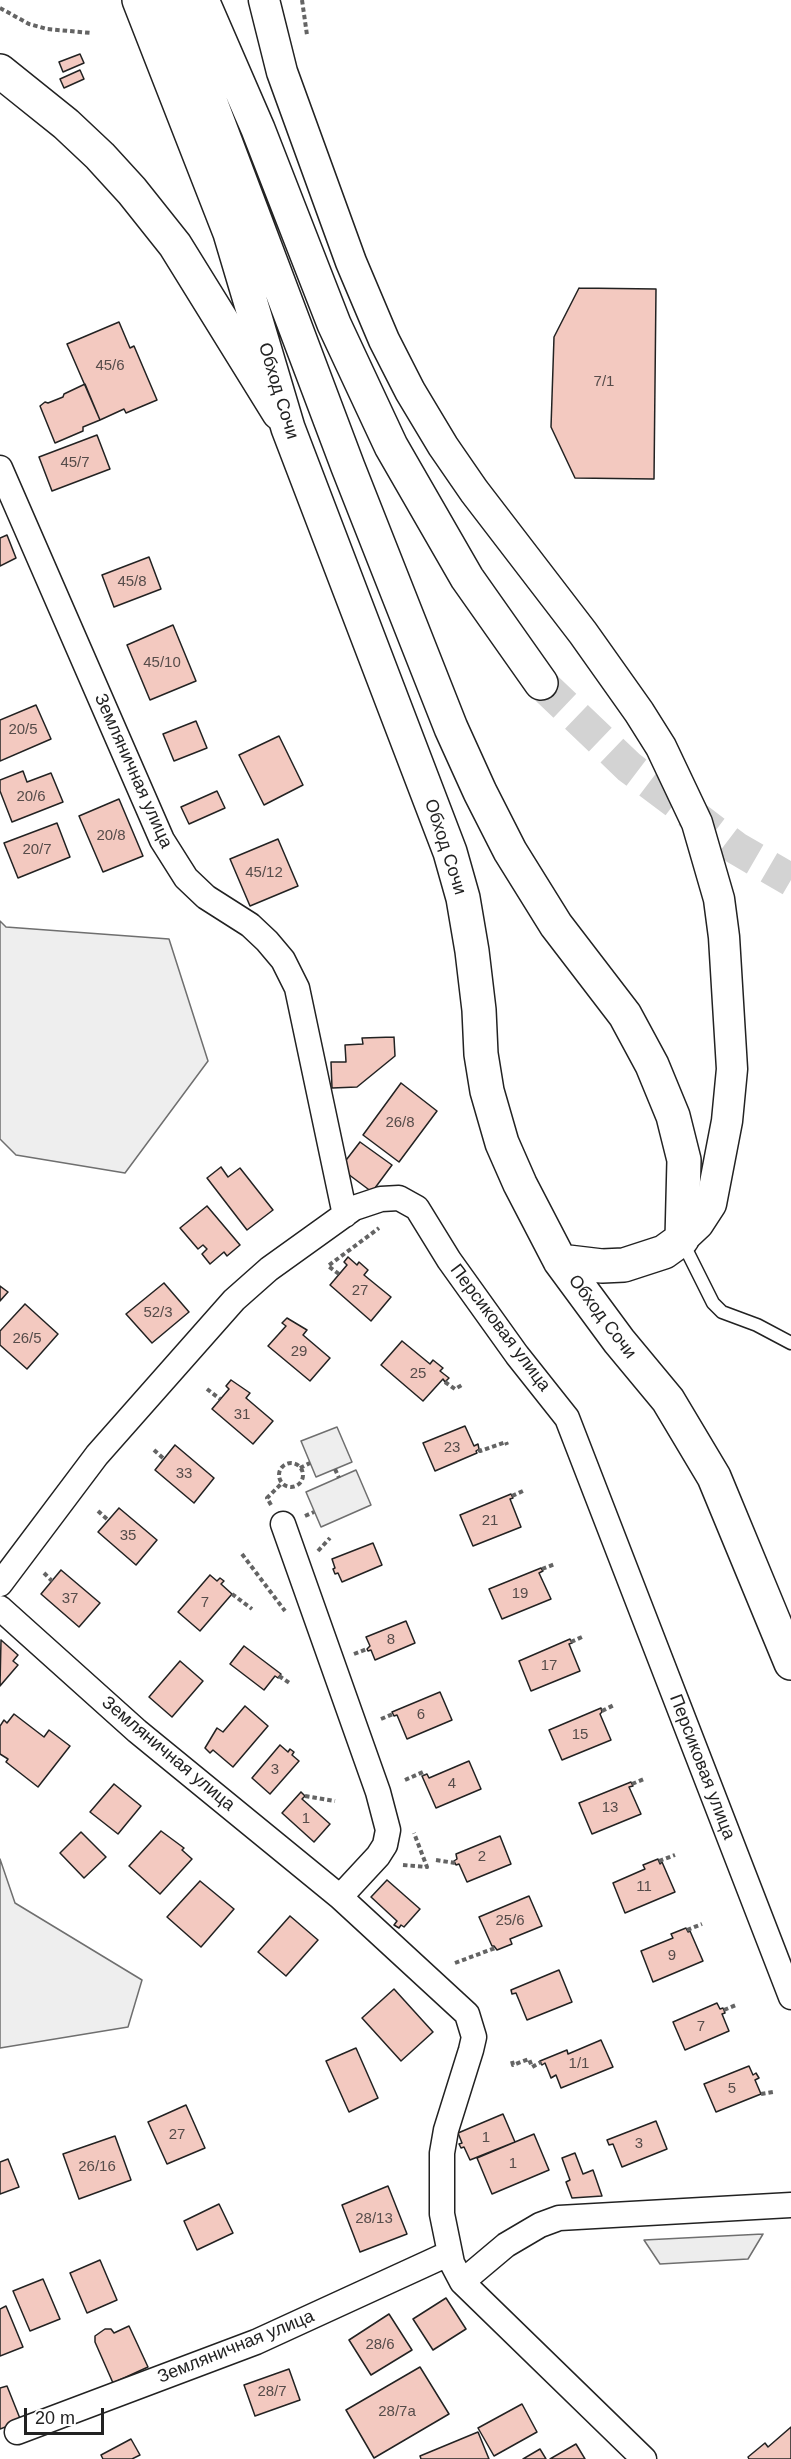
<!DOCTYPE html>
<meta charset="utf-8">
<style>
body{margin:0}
#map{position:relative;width:791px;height:2459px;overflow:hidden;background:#fff;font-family:Helvetica,sans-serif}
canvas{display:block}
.scale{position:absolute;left:24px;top:2408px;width:80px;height:27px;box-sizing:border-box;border:3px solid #222;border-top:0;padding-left:8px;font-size:18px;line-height:21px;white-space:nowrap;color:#222;-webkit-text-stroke:4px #fff;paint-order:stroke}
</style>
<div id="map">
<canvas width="791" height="2459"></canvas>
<div class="scale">20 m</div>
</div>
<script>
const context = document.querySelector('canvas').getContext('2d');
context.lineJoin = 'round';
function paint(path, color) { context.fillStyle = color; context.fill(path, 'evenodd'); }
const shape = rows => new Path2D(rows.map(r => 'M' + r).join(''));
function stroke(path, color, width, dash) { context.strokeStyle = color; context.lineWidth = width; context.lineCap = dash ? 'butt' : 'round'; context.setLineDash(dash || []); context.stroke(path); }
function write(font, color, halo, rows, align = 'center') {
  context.font = font + ' Helvetica,sans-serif'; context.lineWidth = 4.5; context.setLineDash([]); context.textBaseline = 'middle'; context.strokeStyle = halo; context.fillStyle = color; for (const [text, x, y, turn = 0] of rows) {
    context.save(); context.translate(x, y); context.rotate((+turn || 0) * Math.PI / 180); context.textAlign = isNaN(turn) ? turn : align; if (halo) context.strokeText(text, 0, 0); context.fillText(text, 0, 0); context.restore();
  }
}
const green = shape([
 [0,921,6,927,169,939,208,1061,125,1173,16,1155,0,1139,0,921],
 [337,1427,352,1462,316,1477,301,1441,337,1427],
 [356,1470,371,1505,321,1527,306,1492,356,1470],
 [0,1859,15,1903,142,1980,128,2027,0,2048,0,1859]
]);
paint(green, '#eee');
stroke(green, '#6f6f6f', 1.5);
const parking = shape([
 [763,2234,748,2259,660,2264,644,2240,763,2234]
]);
paint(parking, '#ededed');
stroke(parking, '#6f6f6f', 1.5);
const building = shape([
 [80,54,84,63,63,72,59,62,80,54],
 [80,70,84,79,64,88,60,79,80,70],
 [579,288,656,289,654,479,575,478,551,427,554,337,579,288],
 [119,322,130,348,134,346,157,400,126,413,124,409,100,420,67,344,119,322],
 [85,384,100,420,83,427,83,431,55,443,40,406,45,402,48,403,63,397,64,394,85,384],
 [97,435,110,469,52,491,39,457,97,435],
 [7,535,16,558,0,566,0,538,7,535],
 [149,557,161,589,114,607,102,575,149,557],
 [173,625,196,681,150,700,127,645,173,625],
 [36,705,51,739,0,761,0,720,36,705],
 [196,721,207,748,174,761,163,734,196,721],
 [279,736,303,785,264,805,239,755,279,736],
 [23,771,27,782,51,773,63,802,12,822,0,791,0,780,23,771],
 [217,791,225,808,189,824,181,807,217,791],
 [119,799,143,856,103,872,79,816,119,799],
 [57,823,70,857,18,878,4,843,57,823],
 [278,839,298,886,250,906,230,859,278,839],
 [394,1037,395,1056,357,1087,332,1088,331,1062,346,1062,345,1045,363,1044,362,1038,394,1037],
 [401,1083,437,1111,399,1162,363,1135,401,1083],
 [360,1142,392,1165,372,1192,340,1168,360,1142],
 [221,1167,228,1177,240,1168,273,1210,247,1230,207,1178,221,1167],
 [207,1206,240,1245,227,1256,224,1252,210,1264,202,1254,207,1249,203,1245,198,1249,180,1228,207,1206],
 [348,1257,357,1265,359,1262,368,1270,364,1275,391,1297,371,1321,330,1285,347,1265,344,1262,348,1257],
 [164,1283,189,1312,152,1343,126,1314,164,1283],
 [0,1286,8,1292,0,1301,0,1286],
 [25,1304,58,1334,27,1369,0,1345,0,1331,25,1304],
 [287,1318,307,1330,303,1335,330,1358,310,1381,268,1346,286,1326,282,1323,287,1318],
 [402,1341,430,1364,433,1360,443,1368,440,1371,449,1378,445,1382,443,1379,423,1401,381,1365,402,1341],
 [231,1380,250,1393,246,1398,273,1421,253,1444,212,1409,229,1389,226,1386,231,1380],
 [465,1426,474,1446,478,1444,479,1449,476,1451,477,1453,435,1471,423,1443,465,1426],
 [175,1445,214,1478,194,1503,155,1470,175,1445],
 [511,1494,513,1498,510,1499,521,1527,473,1546,460,1515,511,1494],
 [119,1508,157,1540,136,1565,98,1532,119,1508],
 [373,1543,382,1565,342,1582,338,1573,335,1574,333,1569,335,1568,332,1559,373,1543],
 [541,1568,543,1571,539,1573,551,1599,502,1619,489,1589,541,1568],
 [61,1570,100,1603,79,1627,41,1594,61,1570],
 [210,1575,217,1581,220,1578,224,1581,221,1584,232,1594,200,1631,178,1612,210,1575],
 [406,1621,415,1643,375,1660,371,1650,368,1651,367,1649,370,1646,366,1637,406,1621],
 [570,1639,572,1643,569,1644,580,1671,531,1691,519,1661,570,1639],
 [1,1640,18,1655,13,1661,18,1665,0,1686,1,1640],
 [244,1646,281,1674,278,1678,275,1676,264,1690,230,1664,244,1646],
 [180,1661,203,1681,172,1717,149,1697,180,1661],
 [440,1692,452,1720,407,1739,397,1715,394,1716,392,1712,440,1692],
 [245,1706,268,1726,233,1767,213,1750,210,1753,205,1748,217,1728,223,1732,245,1706],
 [601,1708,602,1712,600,1714,611,1740,562,1760,549,1730,601,1708],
 [14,1714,44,1737,49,1730,70,1746,38,1787,6,1762,8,1759,0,1754,0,1726,4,1720,7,1723,14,1714],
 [280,1745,288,1752,290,1749,294,1752,292,1755,299,1761,270,1794,252,1778,280,1745],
 [469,1761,481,1789,436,1808,422,1776,427,1774,429,1778,469,1761],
 [631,1782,633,1786,629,1787,641,1814,592,1834,579,1803,631,1782],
 [114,1784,141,1806,118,1834,90,1812,114,1784],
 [301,1792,305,1796,302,1799,330,1824,314,1842,282,1813,301,1792],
 [161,1831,184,1848,182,1850,192,1859,160,1894,129,1866,161,1831],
 [81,1832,106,1857,84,1878,60,1853,81,1832],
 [500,1836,511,1864,467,1882,459,1864,456,1865,454,1861,457,1859,456,1854,500,1836],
 [658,1859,660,1864,662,1862,675,1892,625,1913,613,1883,645,1869,643,1865,658,1859],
 [387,1880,420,1909,404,1927,401,1925,399,1928,394,1925,397,1921,371,1897,387,1880],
 [200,1881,234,1909,201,1947,167,1917,200,1881],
 [529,1896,542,1926,510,1939,512,1944,497,1950,494,1946,492,1946,479,1917,529,1896],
 [290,1916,318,1940,286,1976,258,1952,290,1916],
 [686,1928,688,1932,690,1931,703,1961,653,1982,641,1951,673,1938,671,1934,686,1928],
 [559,1970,572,2002,527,2020,516,1993,512,1994,511,1990,559,1970],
 [394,1989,433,2032,401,2061,362,2018,394,1989],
 [717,2003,720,2009,723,2008,724,2010,725,2013,722,2014,729,2031,685,2050,673,2022,717,2003],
 [601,2040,613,2067,561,2088,556,2075,551,2078,545,2063,542,2065,540,2061,567,2050,568,2054,601,2040],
 [356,2048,378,2098,349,2112,326,2061,356,2048],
 [749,2066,753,2075,756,2073,759,2078,755,2080,761,2094,716,2112,704,2084,749,2066],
 [186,2105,205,2148,167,2164,148,2122,186,2105],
 [503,2114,515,2142,470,2160,464,2147,461,2148,459,2144,462,2143,458,2133,503,2114],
 [656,2121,667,2149,622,2167,613,2144,609,2145,607,2140,656,2121],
 [534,2134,549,2170,492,2194,477,2158,534,2134],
 [115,2136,131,2180,79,2199,63,2154,115,2136],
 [575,2153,583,2174,593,2170,602,2196,572,2198,566,2182,570,2180,562,2158,575,2153],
 [8,2159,19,2187,0,2194,0,2162,8,2159],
 [388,2186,407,2234,360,2252,342,2205,388,2186],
 [219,2204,233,2233,197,2250,184,2221,219,2204],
 [100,2260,117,2300,87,2313,70,2273,100,2260],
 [43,2279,60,2319,30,2331,13,2291,43,2279],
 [446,2298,466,2329,433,2350,413,2319,446,2298],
 [6,2306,23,2347,0,2356,0,2309,6,2306],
 [389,2314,412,2350,371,2375,349,2340,389,2314],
 [129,2326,148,2367,113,2383,95,2342,95,2336,105,2329,111,2329,114,2333,129,2326],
 [420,2367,449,2414,374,2458,346,2410,420,2367],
 [289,2369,300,2400,255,2416,244,2385,289,2369],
 [7,2386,21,2421,0,2429,0,2388,7,2386],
 [522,2404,537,2432,494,2456,478,2428,522,2404],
 [791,2427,791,2459,749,2459,748,2457,765,2443,768,2447,791,2427],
 [478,2432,489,2459,421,2459,420,2456,478,2432],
 [131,2439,140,2455,132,2459,103,2459,101,2455,131,2439],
 [576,2444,585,2459,550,2459,576,2444],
 [540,2449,546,2459,523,2459,540,2449]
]);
paint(building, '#f3c9c0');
stroke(building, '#222', 1.5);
stroke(shape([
 [541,683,629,767,736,848,791,880]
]), '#d3d3d3', 33, [33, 16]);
const service = shape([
 [682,1241,713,1303,722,1312,757,1325,791,1343]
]);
const minor = shape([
 [0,468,162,840,186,878,206,897,250,925,267,941,283,960,297,988,345,1215],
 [283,1524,378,1792,388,1830,385,1845,378,1856,340,1897],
 [0,1584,97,1455,234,1300,269,1269,354,1208,381,1199,399,1198,417,1208,449,1260,517,1355,567,1418,791,1997],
 [0,1608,137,1731,340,1897,467,2014,474,2037,471,2050,446,2130,442,2153,442,2214,452,2263,462,2282,644,2459],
 [462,2282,506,2245,540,2225,559,2218,791,2205],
 [17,2432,256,2342,450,2253]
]);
const tertiary = shape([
 [264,0,282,72,351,262,384,340,410,391,443,446,474,491,583,633,639,712,661,747,697,823,719,899,724,937,732,1069,727,1121,711,1204,698,1224,682,1239]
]);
const primary = shape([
 [0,71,66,124,100,156,132,191,175,245,279,413]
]);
const trunk = shape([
 [139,0,230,233,288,428,450,852,463,898,472,951,479,1010,481,1054,487,1091,502,1143,520,1184,560,1261,619,1341,668,1400,714,1477,791,1663],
 [172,0,348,467,451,728,480,792,510,851,556,925,625,1015,652,1065,673,1116,684,1160,682,1239,664,1252,624,1265,602,1266,560,1261],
 [202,0,258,129,334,324,391,446,467,578,541,683]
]);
stroke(service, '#222', 15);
stroke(minor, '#222', 27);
stroke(tertiary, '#222', 33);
stroke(primary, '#222', 36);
stroke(trunk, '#222', 36);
stroke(shape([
 [302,0,307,35],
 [0,8,29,24,47,29,91,33],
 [339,1274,328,1266,379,1228],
 [445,1382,455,1389,462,1385],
 [207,1389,220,1399],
 [479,1449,480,1451,506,1442,507,1445],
 [154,1450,164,1459],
 '279 1475a12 12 0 1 1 24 0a12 12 0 1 1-24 0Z',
 [300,1468,310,1463],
 [335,1469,339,1478],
 [512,1496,525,1490],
 [271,1505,267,1498,282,1483],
 [98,1511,108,1520],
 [305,1516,314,1512],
 [318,1551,330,1538],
 [242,1554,285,1611],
 [542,1569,555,1564],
 [44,1573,52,1581],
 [232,1594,252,1609],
 [571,1642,584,1636],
 [354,1654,367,1649],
 [279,1676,291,1684],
 [602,1711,614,1705],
 [381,1719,393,1714],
 [405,1780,423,1772,424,1775],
 [632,1784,644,1779],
 [305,1796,335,1801],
 [436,1860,455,1863],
 [659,1861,675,1855],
 [403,1865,427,1867,414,1833],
 [687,1930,702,1924],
 [455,1963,495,1948],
 [724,2010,736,2005],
 [512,2061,513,2065,529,2059,532,2067,541,2062],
 [761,2094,773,2092]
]), '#646464', 4, [4.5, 3]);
stroke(service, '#fff', 12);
stroke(minor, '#fff', 24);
stroke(tertiary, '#fff', 30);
stroke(primary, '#fff', 33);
stroke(trunk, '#fff', 33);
write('15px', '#564c4a', null, [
 ["45/6",110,366],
 ["7/1",604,382],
 ["45/7",75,463],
 ["45/8",132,582],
 ["45/10",162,663],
 ["20/5",23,730],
 ["20/6",31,797],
 ["20/8",111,836],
 ["20/7",37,850],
 ["45/12",264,873],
 ["26/8",400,1123],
 ["27",360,1291],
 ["52/3",158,1313],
 ["26/5",27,1339],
 ["29",299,1352],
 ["25",418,1374],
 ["31",242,1415],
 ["23",452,1448],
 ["33",184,1474],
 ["21",490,1521],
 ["35",128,1536],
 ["19",520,1594],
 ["37",70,1599],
 ["7",205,1603],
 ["8",391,1640],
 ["17",549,1666],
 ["6",421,1715],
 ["15",580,1735],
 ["3",275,1770],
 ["4",452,1784],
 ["13",610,1808],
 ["1",306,1819],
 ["2",482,1857],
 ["11",644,1887],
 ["25/6",510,1921],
 ["9",672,1956],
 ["7",701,2027],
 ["1/1",579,2064],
 ["5",732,2089],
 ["27",177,2135],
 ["1",486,2138],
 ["3",639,2144],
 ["1",513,2164],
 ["26/16",97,2167],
 ["28/13",374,2219],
 ["28/6",380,2345],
 ["28/7",272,2392],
 ["28/7а",397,2412]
]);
write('18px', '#222', '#fff', [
 ["Обход Сочи",278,391,73],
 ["Земляничная улица",133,771,66],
 ["Обход Сочи",445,847,72],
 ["Обход Сочи",602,1317,53],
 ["Персиковая улица",500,1328,53],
 ["Земляничная улица",168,1754,40],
 ["Персиковая улица",702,1767,69],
 ["Земляничная улица",236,2347,-22]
]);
</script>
